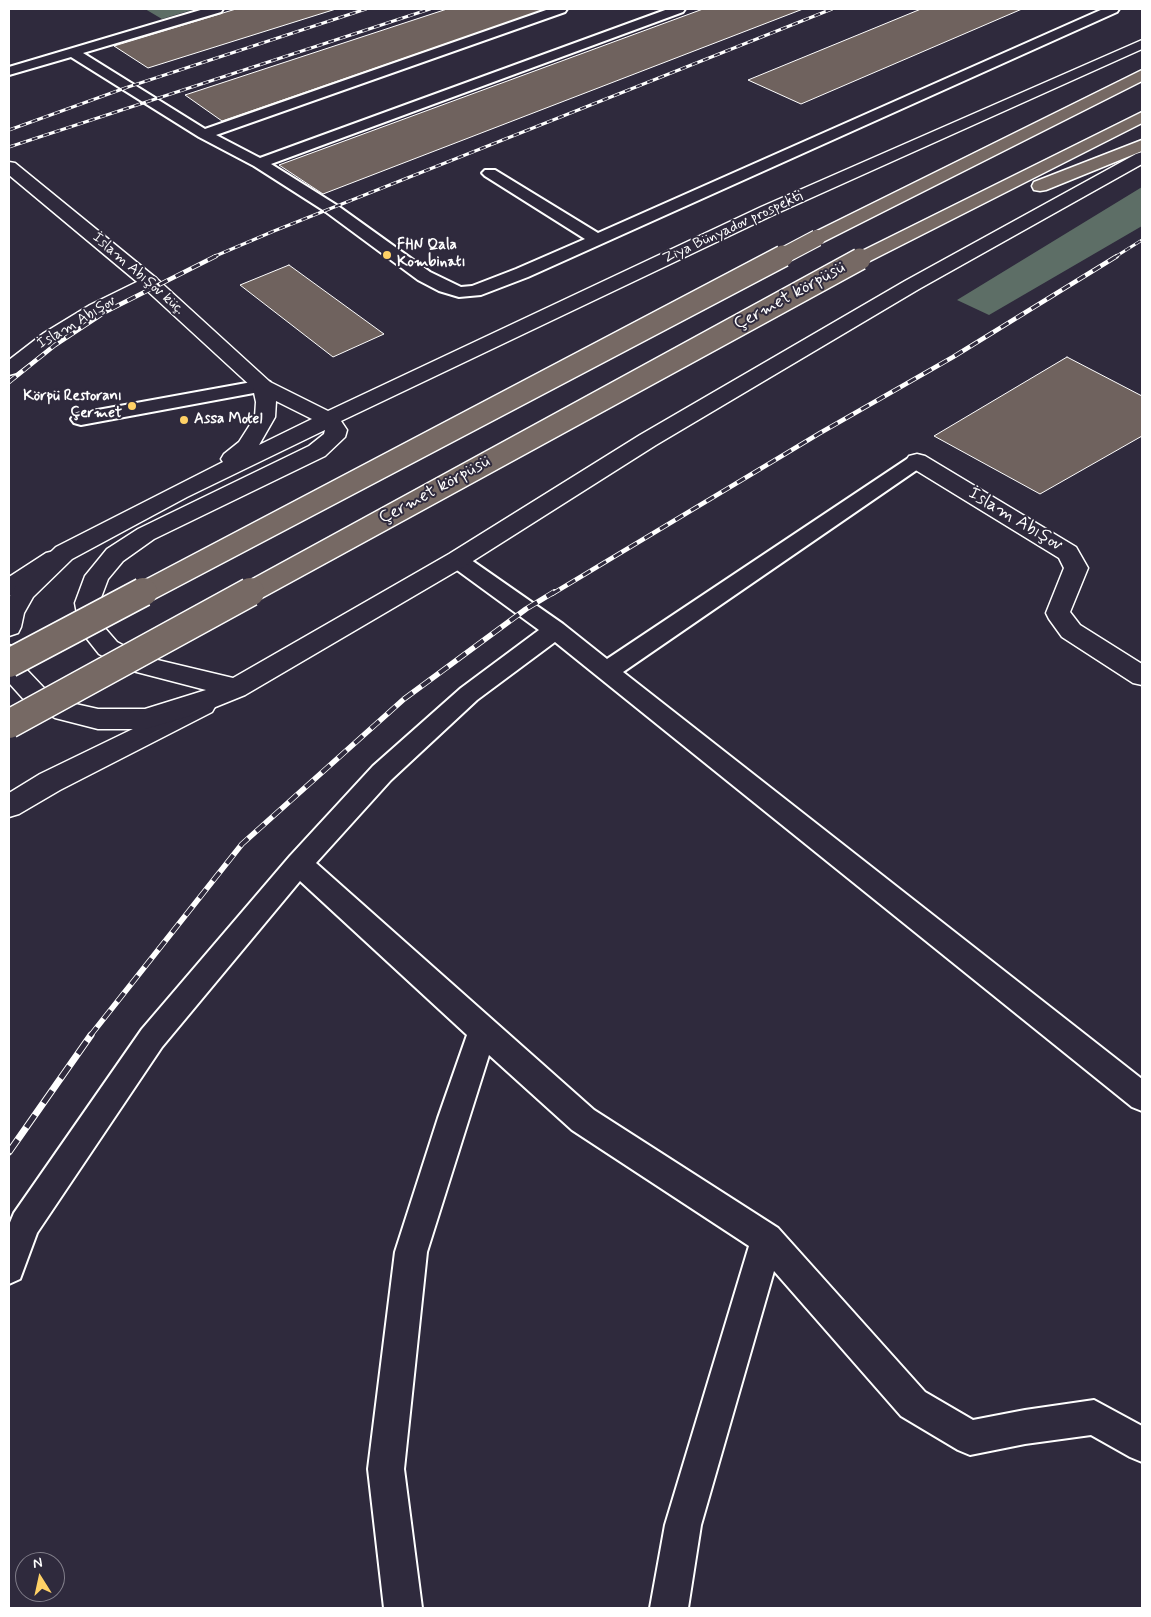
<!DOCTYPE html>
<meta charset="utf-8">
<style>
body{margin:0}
#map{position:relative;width:1151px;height:1617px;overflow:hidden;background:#2f2a3d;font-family:Mynerve,sans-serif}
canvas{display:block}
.frame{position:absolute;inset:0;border:10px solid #fff;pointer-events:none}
.north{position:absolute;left:15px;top:1552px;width:50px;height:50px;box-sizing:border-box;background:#2f2a3d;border:1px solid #827f8b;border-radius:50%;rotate:350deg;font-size:14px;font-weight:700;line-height:20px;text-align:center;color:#fff}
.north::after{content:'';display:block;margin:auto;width:18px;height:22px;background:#ffd166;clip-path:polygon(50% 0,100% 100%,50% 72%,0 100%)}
</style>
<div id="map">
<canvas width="1151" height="1617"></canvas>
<div class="frame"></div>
<div class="north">N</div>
</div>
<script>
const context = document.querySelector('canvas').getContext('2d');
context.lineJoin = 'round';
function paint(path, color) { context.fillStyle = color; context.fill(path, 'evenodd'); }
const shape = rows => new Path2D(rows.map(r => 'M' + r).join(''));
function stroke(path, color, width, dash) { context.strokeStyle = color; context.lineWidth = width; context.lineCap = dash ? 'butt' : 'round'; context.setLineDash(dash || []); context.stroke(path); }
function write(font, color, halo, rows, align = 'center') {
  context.font = font + ' Mynerve,sans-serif'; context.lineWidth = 4; context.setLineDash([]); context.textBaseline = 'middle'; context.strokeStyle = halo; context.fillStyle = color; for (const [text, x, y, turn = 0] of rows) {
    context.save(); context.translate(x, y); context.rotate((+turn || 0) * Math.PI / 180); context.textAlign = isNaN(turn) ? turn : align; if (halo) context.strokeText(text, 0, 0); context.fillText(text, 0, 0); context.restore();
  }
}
paint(shape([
 [145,9,195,9,162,19],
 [1142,187,1142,226,989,315,957,300]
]), '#5d6e66');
const building = shape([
 [236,9,336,9,148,68,114,46,236,9],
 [447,9,547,9,222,121,185,95,447,9],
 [703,9,803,9,323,194,279,165,703,9],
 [921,9,1022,9,801,104,748,80,921,9],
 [289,265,384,334,333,357,240,285,289,265],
 [1067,357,1142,396,1142,436,1040,494,934,436,1067,357]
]);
paint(building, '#6f625e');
stroke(building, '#fff', 1);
const lane = shape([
 [204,9,223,9,221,12,83,53,205,129,549,9,567,9,565,12,216,135,260,158,668,9,685,9,683,12,271,164,338,206,430,272,461,287,472,286,516,269,585,239,485,176,482,173,485,170,495,170,598,233,1103,9,1119,9,1117,12,528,277,481,295,459,297,439,291,418,280,326,212,254,166,199,137,71,57,9,75,9,67,204,9],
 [263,380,270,382,272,386,270,390,81,425,74,423,71,419,74,415,81,413,263,380],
 [917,455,924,457,927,461,924,465,623,672,1142,1079,1142,1111,1132,1107,555,642,477,700,391,780,316,863,594,1110,778,1228,925,1392,973,1420,1025,1410,1094,1400,1142,1426,1142,1462,1130,1457,1091,1435,1025,1444,970,1455,958,1450,901,1416,774,1271,701,1525,688,1608,650,1608,665,1525,749,1246,572,1130,489,1055,427,1252,404,1469,422,1608,384,1608,368,1469,395,1252,438,1118,467,1035,300,881,162,1047,37,1233,20,1279,9,1284,9,1225,14,1213,142,1029,290,856,373,766,461,688,539,630,450,565,446,560,450,555,457,553,464,555,563,624,607,659,910,457,917,455]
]);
const street = shape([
 [149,276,156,278,158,282,156,286,104,313,58,341,16,373,9,375,9,360,44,333,90,305,149,276],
 [917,454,925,456,1076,547,1088,568,1070,612,1080,625,1142,664,1142,685,1133,683,1062,637,1049,619,1046,613,1064,568,1059,558,909,466,906,461,909,456,917,454],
 [54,551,62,553,66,559,62,565,17,594,9,596,9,577,46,553,54,551],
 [203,695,212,698,216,705,212,712,60,790,19,814,9,817,9,793,40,774,203,695]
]);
const secondary = shape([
 [1142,40,1142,49,773,215,341,421,347,430,345,437,325,456,154,539,123,561,108,579,99,603,104,627,117,642,145,657,233,678,449,554,640,435,905,281,1136,154,1142,152,1142,164,919,289,656,445,465,566,245,695,203,712,145,729,98,729,55,718,27,703,9,683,9,645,18,648,26,669,45,689,71,703,98,709,145,709,206,690,129,670,99,654,80,630,75,603,85,576,107,549,138,529,309,446,324,434,325,430,187,497,72,559,33,597,24,613,21,627,18,633,9,636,9,598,16,586,56,547,223,462,221,459,224,454,239,442,255,417,256,402,253,388,142,286,9,175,9,162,15,163,156,278,270,382,328,411,761,207,1142,40],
 [276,401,312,419,259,445,275,417,276,401]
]);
const primary = shape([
 [1142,70,1142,81,823,242,817,243,811,242,808,238,811,234,1142,70],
 [1142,112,1142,123,866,263,860,264,854,263,851,259,854,255,1142,112],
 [1142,140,1142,151,1046,190,1040,191,1034,190,1032,186,1034,182,1142,140]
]);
stroke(lane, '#fff', 4);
stroke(street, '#fff', 3);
stroke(secondary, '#fff', 3);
stroke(primary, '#fff', 3);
paint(lane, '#2f2a3d');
paint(street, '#2f2a3d');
paint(secondary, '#2f2a3d');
paint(primary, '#766964');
const railFar3 = shape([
 [9,130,128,87,366,9],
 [9,147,430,9],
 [213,257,274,231,832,9],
 [1115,257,1142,240]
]);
const railFar2 = shape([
 [9,382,55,345,105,312,216,256],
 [552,594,820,433,953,357,1117,256]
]);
const railFar1 = shape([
 [90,1036,242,844,404,699,526,609,554,592]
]);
const rail = shape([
 [9,1152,91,1035]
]);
stroke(railFar3, '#fff', 3);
stroke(railFar2, '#fff', 4.5);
stroke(railFar1, '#fff', 5.5);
stroke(rail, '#fff', 7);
stroke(railFar3, '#2f2a3d', 2, [6]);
stroke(railFar2, '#2f2a3d', 3, [9]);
stroke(railFar1, '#2f2a3d', 4, [11]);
stroke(rail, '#2f2a3d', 5, [15]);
const primaryBridgeFar2 = shape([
 [781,257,817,238]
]);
const primaryBridgeFar1 = shape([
 [141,594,783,256],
 [247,594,860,259]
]);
const primaryBridge = shape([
 [9,663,143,592],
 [9,724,250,592]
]);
stroke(primaryBridgeFar2, '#fff', 18, []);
stroke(primaryBridgeFar1, '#fff', 24, []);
stroke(primaryBridge, '#fff', 31, []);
stroke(primaryBridgeFar2, '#766964', 16);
stroke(primaryBridgeFar1, '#766964', 21);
stroke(primaryBridge, '#766964', 28);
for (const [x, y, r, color] of [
 [387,255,5,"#ffd166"],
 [132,406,5,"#ffd166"],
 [184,420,5,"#ffd166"]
]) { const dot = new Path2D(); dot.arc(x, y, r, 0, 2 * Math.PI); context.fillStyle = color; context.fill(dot); stroke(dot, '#2f2a3d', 2); }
write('15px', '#fff', '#2f2a3d', [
 ["Ziya Bünyadov prospekti",733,228,-25],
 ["İslam Abışov küç.",138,274,41],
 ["İslam Abışov",77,323,-31]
]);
write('bold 15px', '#fff', '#2f2a3d', [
 ["FHN Qala",397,246],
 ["Kombinatı",397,263],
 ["Körpü Restoranı",122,397,"right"],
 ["Çermet",122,414,"right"],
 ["Assa Motel",194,420]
], 'left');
write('18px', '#fff', '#2f2a3d', [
 ["Çermet körpüsü",790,297,-29],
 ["Çermet körpüsü",435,491,-29],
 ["İslam Abışov",1015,520,31]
]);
</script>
